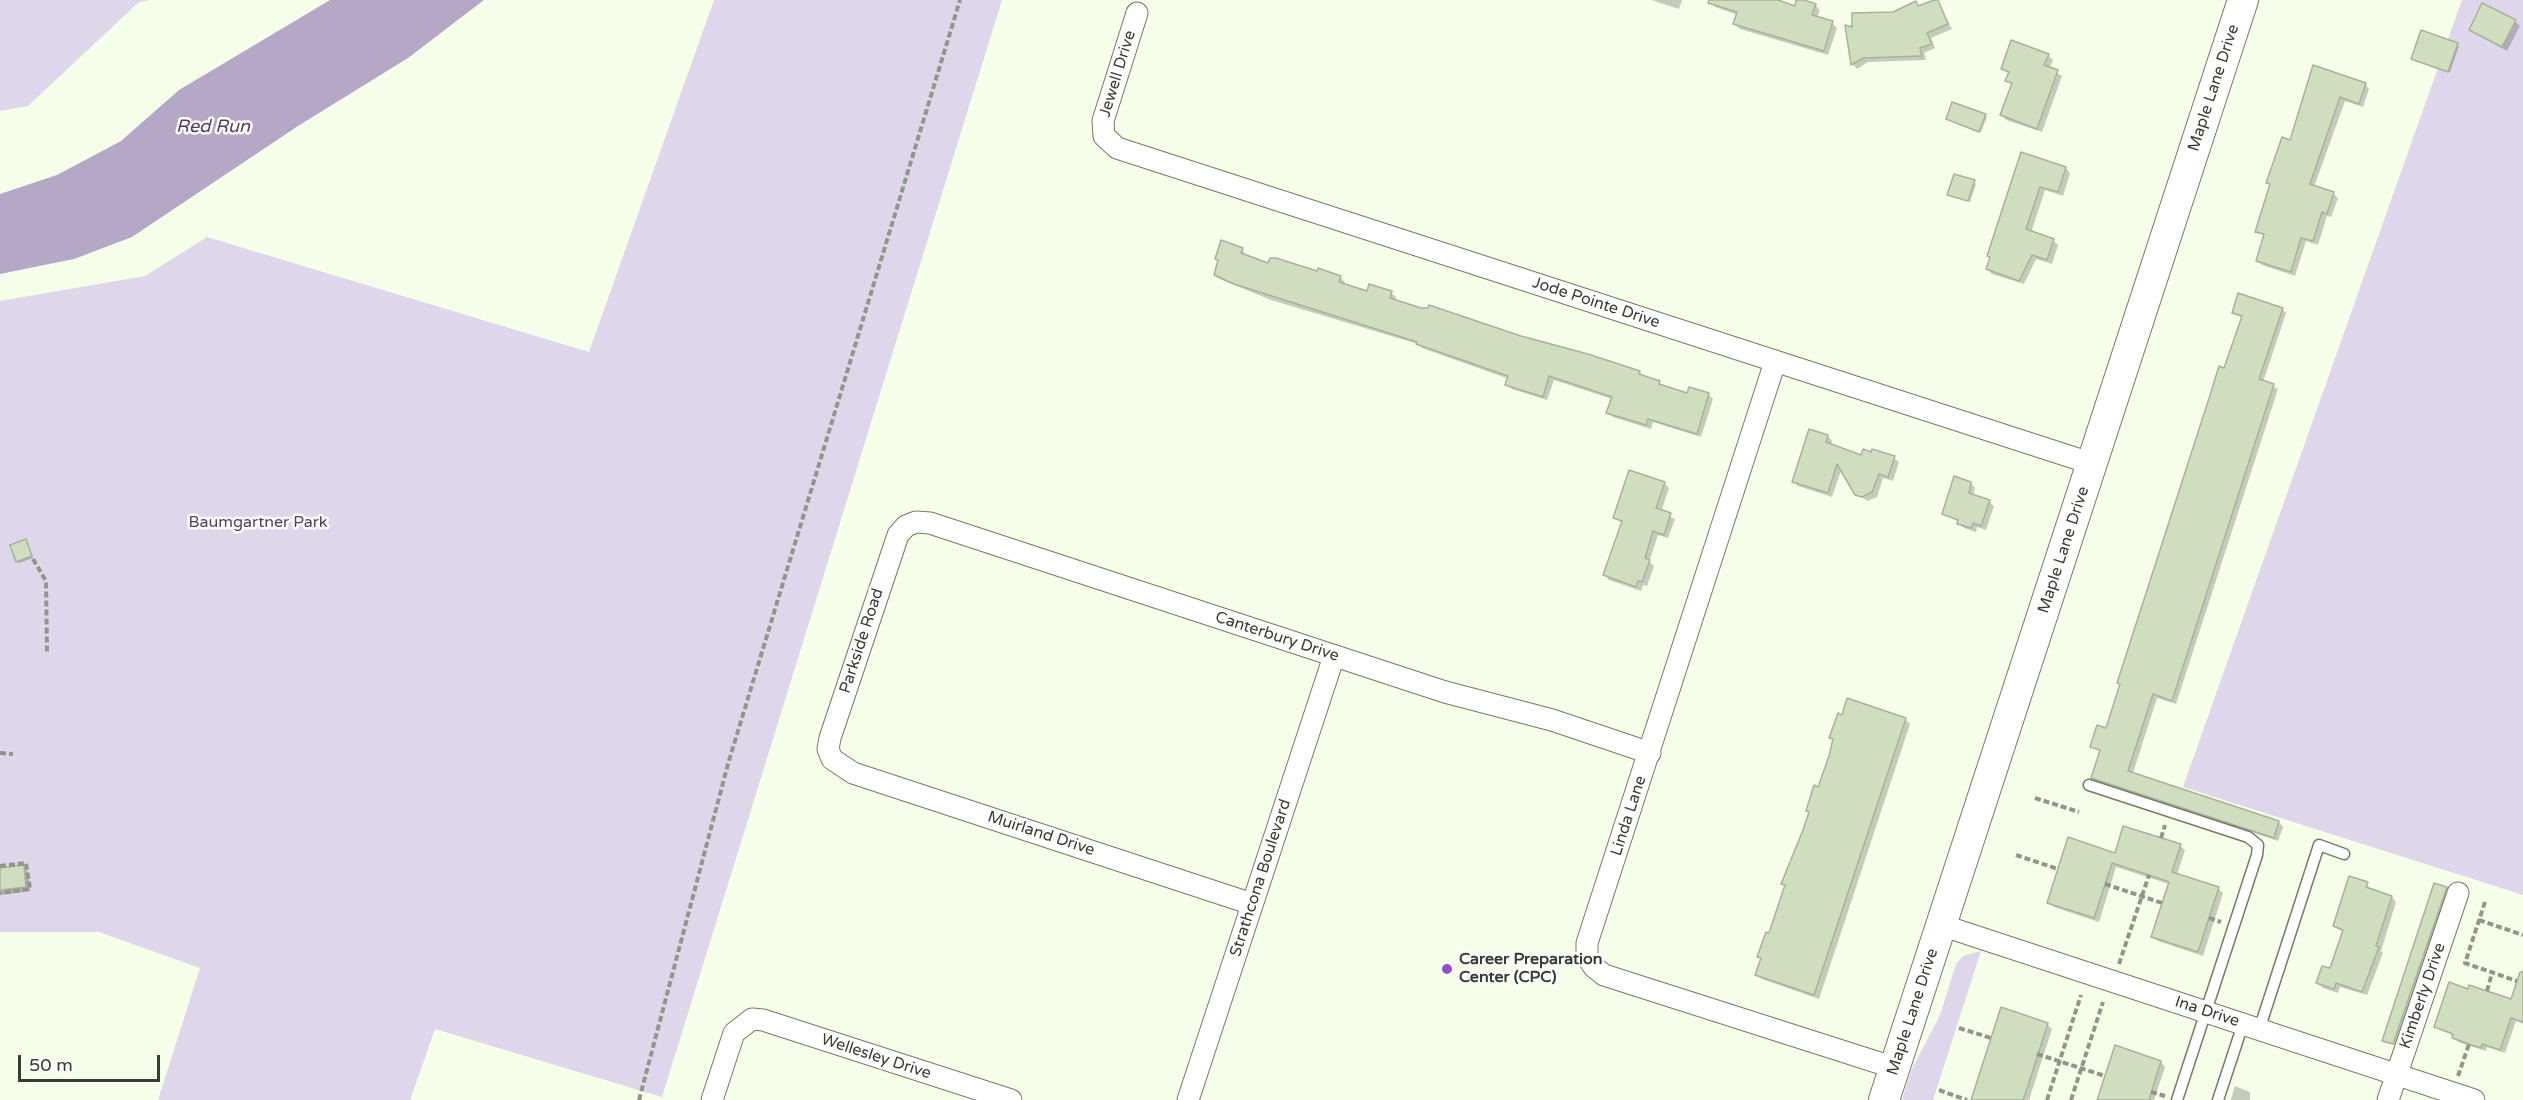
<!DOCTYPE html>
<style>
body{margin:0}
#map{position:relative;width:2523px;height:1100px;overflow:hidden;background:#f6fee9;font-family:"Varela Round",sans-serif}
canvas{display:block}
.scale{position:absolute;left:18px;top:1055px;width:142px;height:27px;box-sizing:border-box;border:3px solid #383c32;border-top:0;padding-left:8px;font-size:18px;line-height:21px;white-space:nowrap;color:#383c32;-webkit-text-stroke:4px #fff;paint-order:stroke}
</style>
<div id="map">
<canvas width="2523" height="1100"></canvas>
<div class="scale">50 m</div>
</div>
<script>
const context = document.querySelector('canvas').getContext('2d');
context.lineJoin = 'round';
function paint(path, color) { context.fillStyle = color; context.fill(path, 'evenodd'); }
const shape = rows => new Path2D(rows.map(r => 'M' + r).join(''));
function stroke(path, color, width, dash) { context.strokeStyle = color; context.lineWidth = width; context.lineCap = dash ? 'butt' : 'round'; context.setLineDash(dash || []); context.stroke(path); }
function write(font, color, halo, rows, align = 'center') {
  context.font = font + ' "Varela Round",sans-serif'; context.lineWidth = 5; context.setLineDash([]); context.textBaseline = 'middle'; context.strokeStyle = halo; context.fillStyle = color; for (const [text, x, y, turn = 0] of rows) {
    context.save(); context.translate(x, y); context.rotate((+turn || 0) * Math.PI / 180); context.textAlign = isNaN(turn) ? turn : align; if (halo) context.strokeText(text, 0, 0); context.fillText(text, 0, 0); context.restore();
  }
}
paint(shape([
 [0,0,150,0,139,2,28,106,0,111],
 [714,0,1002,0,662,1097,435,1029,410,1100,158,1100,200,968,99,932,0,932,0,301,145,276,207,237,589,352],
 [2462,0,2523,0,2523,895,2183,787],
 [1981,951,1933,1100,1902,1100,1911,1071,1940,1015,1956,964,1963,956]
]), '#ded6eb');
paint(shape([
 [330,0,484,0,408,58,298,126,132,237,74,259,0,274,0,194,57,175,121,141,179,90]
]), '#b4a8c6');
paint(shape([
 [1651,0,1682,0,1679,9],
 [1711,0,1773,0,1796,7,1799,0,1815,5,1820,10,1817,18,1832,23,1837,28,1828,55,1740,29,1735,24,1738,15,1715,7],
 [1937,0,1952,29,1931,38,1935,48,1924,53,1926,60,1868,62,1857,69,1853,65,1847,27,1854,30,1916,3,1920,7],
 [2515,21,2520,26,2507,51,2471,30],
 [2457,44,2459,46,2450,72,2413,58],
 [2048,55,2053,60,2049,69,2062,76,2042,132,2006,120,2002,115,2012,85,2007,80,2009,74,2003,68],
 [2314,67,2365,84,2369,89,2363,107,2345,101,2314,187,2333,193,2338,198,2331,217,2327,216,2318,245,2306,241,2295,276,2262,265,2258,261,2265,237,2257,231,2271,186,2268,183,2291,142],
 [1985,115,1987,117,1981,132,1948,119],
 [2022,154,2066,168,2070,173,2063,196,2045,190,2031,233,2053,240,2058,245,2052,264,2036,259,2024,284,1992,274,1987,269,1991,258,1989,256],
 [1974,182,1976,184,1970,202,1949,194],
 [1242,249,1246,256,1269,265,1340,277,1345,282,1344,285,1368,293,1391,293,1396,297,1395,301,1588,356,1640,373,1665,388,1688,395,1708,394,1713,399,1701,437,1653,422,1651,429,1613,417,1608,412,1612,399,1554,380,1547,400,1512,389,1507,384,1509,379,1422,348,1418,344,1271,300,1220,279,1215,275],
 [2282,309,2286,313,2263,382,2278,389,2176,704,2157,698,2133,773,2279,822,2283,827,2278,841,2097,781,2092,777,2101,752,2092,747,2107,730,2242,318,2233,312],
 [1828,436,1832,441,1831,445,1862,457,1894,458,1899,462,1893,481,1883,478,1877,497,1868,501,1856,494,1842,468,1832,497,1798,486,1794,482],
 [1664,483,1669,488,1661,512,1675,519,1668,538,1658,535,1649,562,1654,566,1647,586,1643,585,1641,591,1609,580,1605,575,1622,523,1615,517],
 [1971,483,1975,488,1973,496,1989,502,1994,506,1986,530,1977,527,1976,532,1964,528,1959,522,1944,513],
 [26,541,33,558,19,563,17,561],
 [1905,719,1910,724,1819,999,1762,979,1757,974,1762,960,1759,956,1770,935,1786,887,1783,883,1819,789,1834,741,1831,738],
 [2180,846,2185,850,2177,875,2218,888,2223,893,2203,956,2158,941,2153,936,2169,884,2116,867,2099,922,2054,907,2049,902,2116,854],
 [23,867,28,872,30,891,2,895,0,870],
 [2350,878,2367,884,2371,891,2392,897,2396,902,2381,951,2383,953,2367,995,2340,987,2338,993,2323,988,2318,983,2331,970,2343,932,2334,926],
 [2446,889,2448,891,2395,1045,2386,1042,2384,1040],
 [2523,969,2523,1024,2516,1021,2505,1053,2487,1047,2486,1051,2458,1042,2454,1036,2435,1026,2512,1001],
 [2047,1024,2052,1029,2029,1100,1973,1100],
 [2116,1047,2161,1062,2165,1067,2154,1100,2098,1100],
 [2235,1086,2250,1092,2250,1100,2231,1100]
]), '#0003');
const building = shape([
 [1709,0,1778,0,1795,6,1796,0,1804,0,1816,4,1812,15,1833,21,1824,51,1733,24,1737,12,1708,3,1709,0],
 [1934,0,1938,0,1948,24,1927,33,1932,44,1920,48,1922,56,1863,58,1851,65,1845,25,1852,27,1852,13,1893,12,1916,1,1918,6,1934,0],
 [2482,3,2516,20,2502,47,2469,30,2482,3],
 [2421,30,2458,43,2448,72,2411,59,2421,30],
 [2011,40,2049,54,2044,65,2058,70,2037,129,2000,115,2012,83,2005,81,2009,72,2001,69,2011,40],
 [2313,65,2366,83,2359,104,2340,97,2310,184,2334,192,2327,214,2322,212,2313,241,2301,238,2291,272,2256,261,2264,234,2255,232,2270,184,2266,183,2282,137,2290,140,2313,65],
 [1952,102,1986,114,1979,132,1946,119,1952,102],
 [2021,152,2066,167,2058,192,2040,187,2026,229,2054,239,2047,260,2032,255,2019,281,1986,269,1990,257,1987,256,2021,152],
 [1954,174,1975,180,1968,201,1947,195,1954,174],
 [1221,240,1243,248,1241,253,1268,263,1270,258,1276,258,1317,271,1318,268,1341,276,1339,282,1367,291,1369,284,1392,291,1390,298,1421,308,1428,308,1429,305,1521,336,1588,354,1640,371,1639,374,1660,381,1659,384,1687,393,1689,387,1709,393,1697,434,1648,419,1646,425,1606,413,1612,397,1549,376,1543,397,1505,385,1508,376,1416,344,1417,342,1234,284,1214,275,1218,260,1215,259,1221,240],
 [2238,293,2283,308,2259,379,2274,384,2172,701,2153,694,2128,771,2279,821,2274,838,2091,778,2100,750,2090,747,2097,725,2106,728,2120,684,2117,683,2212,389,2219,366,2224,368,2242,316,2232,313,2238,293],
 [1809,429,1828,435,1826,442,1861,455,1863,449,1871,452,1872,449,1895,456,1888,477,1879,474,1872,492,1862,497,1855,495,1837,464,1828,493,1792,482,1809,429],
 [1629,470,1665,482,1656,508,1671,513,1664,535,1653,531,1645,558,1650,560,1642,582,1638,581,1636,587,1603,575,1622,521,1613,518,1629,470],
 [1954,476,1971,482,1969,493,1990,500,1981,526,1973,523,1971,528,1957,524,1958,520,1942,514,1954,476],
 [26,539,32,556,16,562,10,545,26,539],
 [1847,698,1906,718,1814,995,1755,975,1761,958,1757,957,1766,932,1769,933,1785,885,1781,884,1803,830,1809,812,1806,811,1814,785,1818,787,1829,756,1833,739,1829,738,1838,713,1842,715,1847,698],
 [2123,826,2181,844,2172,872,2219,887,2198,952,2151,937,2169,882,2149,875,2112,863,2094,918,2047,903,2068,837,2115,853,2123,826],
 [24,865,26,887,0,890,0,868,24,865],
 [2349,876,2368,882,2366,887,2392,896,2376,946,2379,947,2362,992,2336,983,2334,989,2316,983,2322,966,2330,968,2343,930,2333,926,2349,876],
 [2434,883,2447,887,2393,1044,2382,1041,2434,883],
 [2520,972,2523,972,2523,1022,2511,1018,2500,1050,2482,1044,2481,1048,2469,1044,2452,1038,2453,1034,2434,1027,2449,982,2468,989,2469,985,2511,999,2520,972],
 [2001,1007,2048,1023,2028,1086,2023,1100,1971,1100,2001,1007],
 [2115,1045,2161,1061,2149,1100,2097,1100,2115,1045]
]);
paint(building, '#d1ddbf');
stroke(building, '#a8b299', 1.5);
const lane = shape([
 [2089,785,2248,837,2258,845,2257,855,2177,1100],
 [2259,1030,2319,845,2344,854],
 [2218,1100,2243,1024]
]);
const street = shape([
 [1137,13,1103,121,1104,136,1117,148,2093,464],
 [1775,362,1587,943,1587,956,1594,967,1604,975,1895,1068],
 [1252,904,853,773,832,759,828,749,830,738,894,547,898,535,906,526,916,522,930,523,1445,692,1552,720,1650,753],
 [1941,925,2474,1100],
 [712,1100,734,1033,752,1019,763,1020,1011,1100],
 [1188,1100,1334,656],
 [2388,1100,2458,893]
]);
const secondary = shape([
 [1884,1100,2243,0]
]);
stroke(lane, '#737c65', 13);
stroke(street, '#737c65', 23);
stroke(secondary, '#737c65', 32);
stroke(shape([
 [33,559,46,581,47,654],
 [0,753,13,754],
 [2035,798,2079,812],
 [2161,838,2165,825],
 [2016,855,2058,869],
 [0,866,26,863,30,889,0,893],
 [2105,884,2162,903],
 [2485,902,2465,963,2517,981],
 [2209,918,2221,922],
 [2479,920,2523,935],
 [2119,964,2149,875],
 [2487,991,2492,973],
 [1959,1028,1991,1038],
 [2037,1054,2105,1076],
 [2458,1076,2469,1044],
 [1939,1090,1967,1100],
 [2151,1092,2165,1096],
 [639,1100,728,764,960,0],
 [2047,1100,2081,995],
 [2071,1100,2103,1002]
]), '#919788', 4, [6, 3]);
stroke(lane, '#fff', 10);
stroke(street, '#fff', 21);
stroke(secondary, '#fff', 30);
for (const [x, y, r, color] of [
 [1447,969,6,"#8a51c8"]
]) { const dot = new Path2D(); dot.arc(x, y, r, 0, 2 * Math.PI); context.fillStyle = color; context.fill(dot); stroke(dot, '#fff', 2); }
write('16px', '#383c32', '#fff', [
 ["Jewell Drive",1118,74,-73],
 ["Maple Lane Drive",2214,88,-72],
 ["Jode Pointe Drive",1596,303,18],
 ["Maple Lane Drive",2064,550,-72],
 ["Canterbury Drive",1277,637,18],
 ["Parkside Road",862,641,-72],
 ["Linda Lane",1629,816,-72],
 ["Muirland Drive",1041,834,18],
 ["Strathcona Boulevard",1261,878,-72],
 ["Kimberly Drive",2423,996,-71],
 ["Maple Lane Drive",1913,1012,-72],
 ["Ina Drive",2207,1012,18],
 ["Wellesley Drive",876,1057,18]
]);
write('16px', '#503d68', '#fff', [
 ["Baumgartner Park",258,523]
]);
write('bold 16px', '#383c32', '#fff', [
 ["Career Preparation",1459,960],
 ["Center (CPC)",1459,978]
], 'left');
write('italic 18px', '#4e3b66', '#fff', [
 ["Red Run",213,127]
]);
</script>
